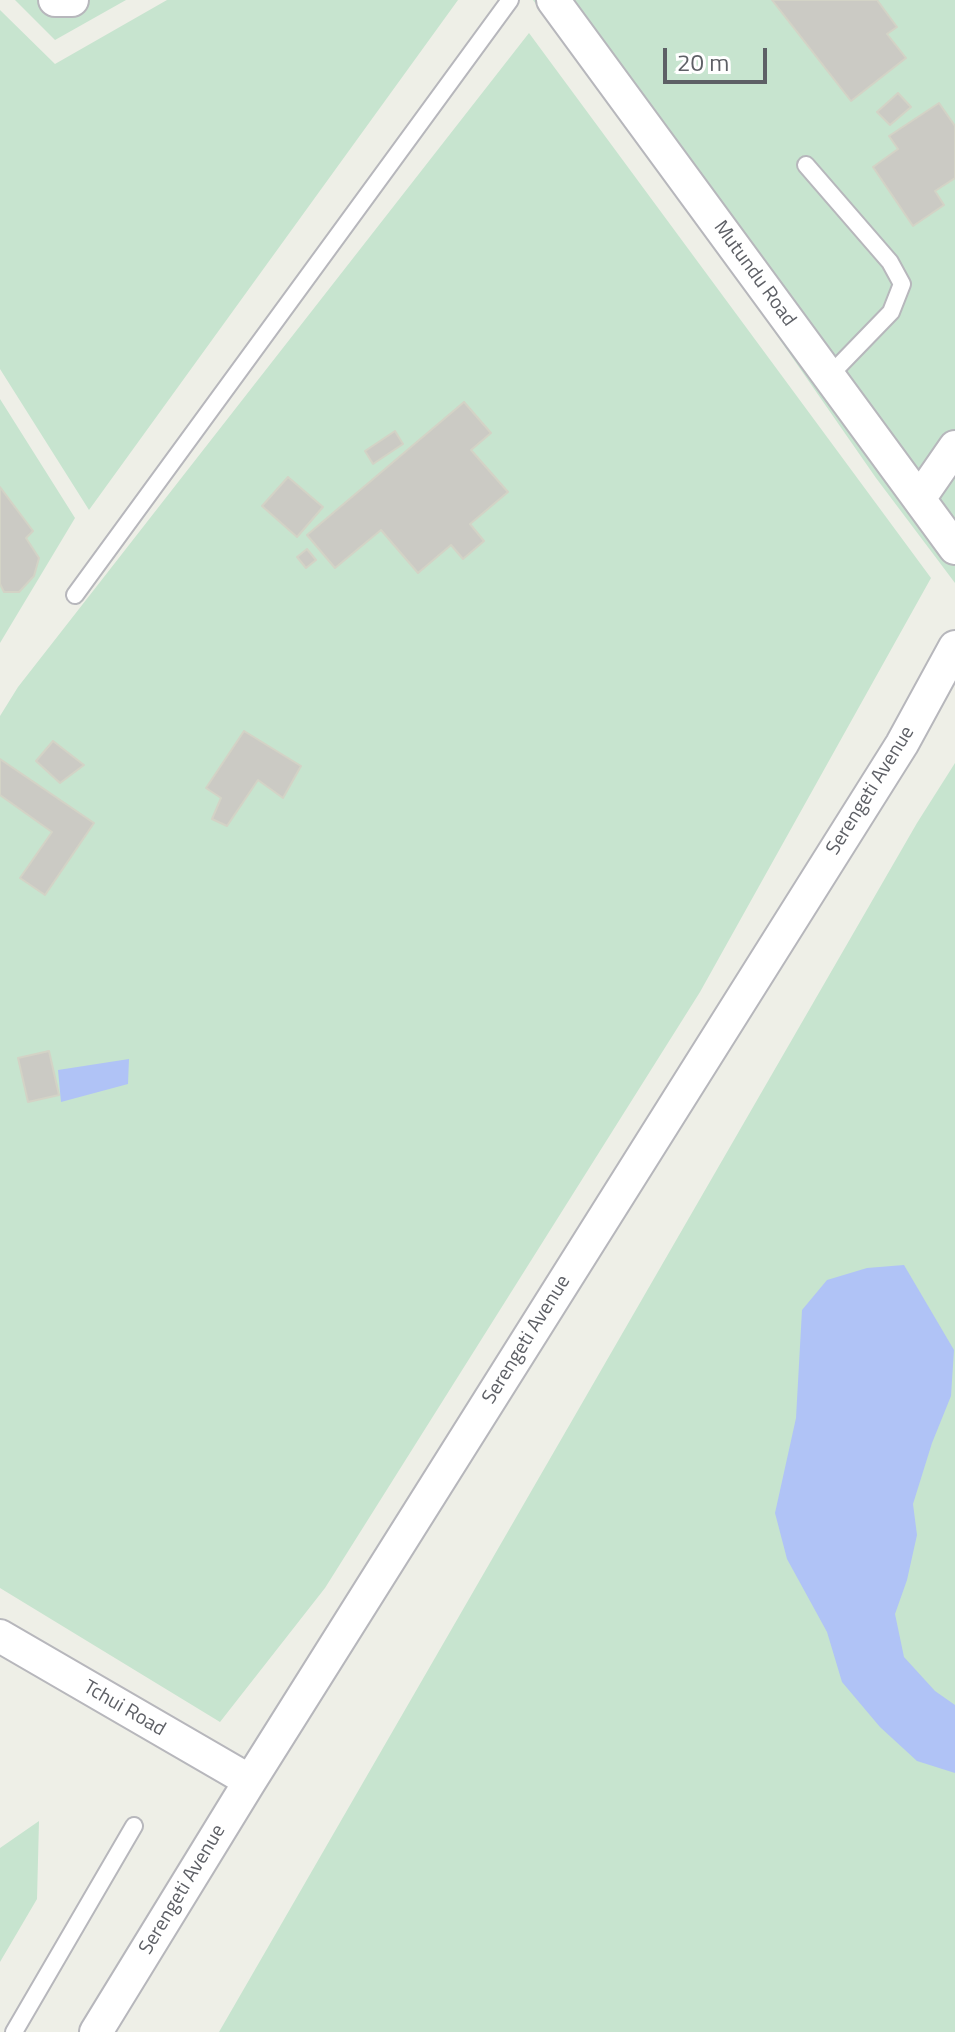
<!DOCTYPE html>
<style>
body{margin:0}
#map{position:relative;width:955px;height:2032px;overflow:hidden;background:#eeefe7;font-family:"Titillium Web",sans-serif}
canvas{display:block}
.scale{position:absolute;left:663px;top:48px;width:104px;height:36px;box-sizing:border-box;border:4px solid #5e6066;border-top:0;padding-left:10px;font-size:24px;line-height:28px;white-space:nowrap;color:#5e6066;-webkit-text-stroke:6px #fff;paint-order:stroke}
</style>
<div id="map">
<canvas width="955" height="2032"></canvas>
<div class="scale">20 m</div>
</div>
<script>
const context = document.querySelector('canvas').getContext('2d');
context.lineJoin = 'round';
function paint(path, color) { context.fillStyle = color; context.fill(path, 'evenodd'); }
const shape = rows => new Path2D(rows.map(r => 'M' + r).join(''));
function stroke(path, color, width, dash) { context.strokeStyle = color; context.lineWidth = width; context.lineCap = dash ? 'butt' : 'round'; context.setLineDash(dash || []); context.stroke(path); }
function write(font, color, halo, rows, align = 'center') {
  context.font = font + ' "Titillium Web",sans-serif'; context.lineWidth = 7; context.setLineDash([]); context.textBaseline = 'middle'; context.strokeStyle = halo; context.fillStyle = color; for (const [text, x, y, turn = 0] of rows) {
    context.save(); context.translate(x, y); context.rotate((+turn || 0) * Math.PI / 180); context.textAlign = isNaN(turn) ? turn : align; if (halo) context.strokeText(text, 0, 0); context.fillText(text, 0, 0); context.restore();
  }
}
paint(shape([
 [15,0,126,0,55,40],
 [167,0,458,0,89,510,0,369,0,10,55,64],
 [533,0,955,0,955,583,876,478,760,311],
 [529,33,931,578,700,992,325,1588,220,1722,0,1588,0,716,18,687],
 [0,399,75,518,0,643],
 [955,763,955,2032,219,2032,917,823],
 [39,1821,37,1899,0,1962,0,1848]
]), '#c7e4cf');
paint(shape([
 [129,1059,128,1084,61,1102,58,1070],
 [904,1265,954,1350,951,1396,932,1443,913,1504,917,1535,907,1580,895,1614,904,1657,935,1691,955,1705,955,1773,917,1761,880,1727,842,1682,827,1632,787,1559,775,1513,796,1418,802,1310,827,1280,867,1268]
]), '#b0c3f6');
const building = shape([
 [772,0,877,0,897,27,887,34,906,58,851,101,772,0],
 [898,93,911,107,890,125,877,112,898,93],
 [939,103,955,126,955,178,935,191,944,205,913,226,873,167,898,149,889,136,939,103],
 [464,402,491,433,471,450,508,492,470,524,484,541,463,559,451,545,418,573,381,530,335,568,307,535,464,402],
 [395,431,403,444,373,464,365,451,395,431],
 [288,477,323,507,297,537,262,506,288,477],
 [0,487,33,531,26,538,39,558,34,576,19,592,4,592,0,584,0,487],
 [307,549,316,560,306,568,297,557,307,549],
 [244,731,301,766,283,798,258,780,227,826,212,819,221,798,206,788,244,731],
 [53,741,84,765,60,783,36,761,53,741],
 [0,759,94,823,45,895,20,878,52,832,0,795,0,759],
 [49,1051,59,1095,28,1102,18,1058,49,1051]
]);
paint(building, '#cbcac4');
stroke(building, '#d3d3c6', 2);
const service = shape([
 [806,165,890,262,902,284,891,312,829,376],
 [75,595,510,0],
 [14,2032,134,1826]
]);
const minor = shape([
 [55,0,72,0],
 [553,0,955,548],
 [919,499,955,447],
 [0,1636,250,1781],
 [96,2032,250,1781,902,744,955,647]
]);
stroke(service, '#b7b7bc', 20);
stroke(minor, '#b7b7bc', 36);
stroke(service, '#fff', 16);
stroke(minor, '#fff', 32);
write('20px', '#5e6066', '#fff', [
 ["Mutundu Road",754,274,54],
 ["Serengeti Avenue",871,791,-58],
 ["Serengeti Avenue",527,1340,-58],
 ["Tchui Road",124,1709,30],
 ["Serengeti Avenue",183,1890,-59]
]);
</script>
